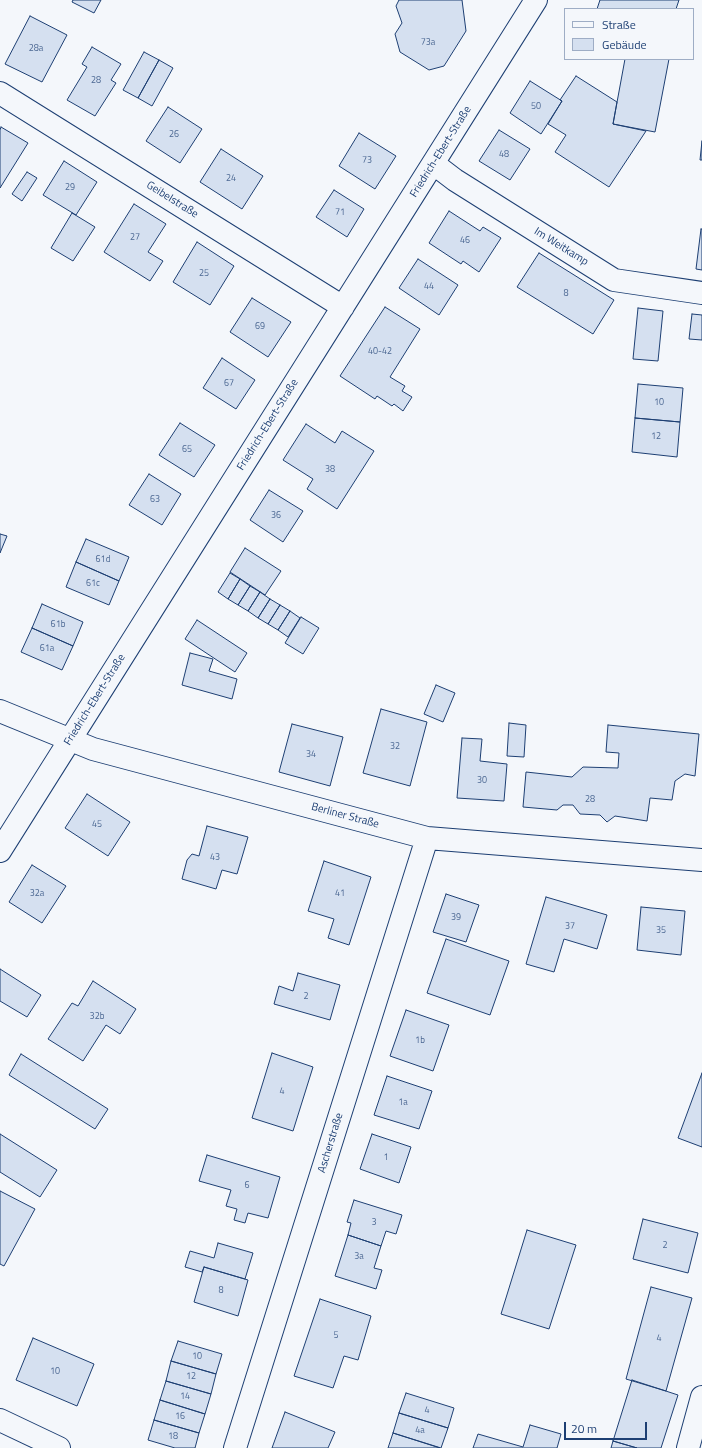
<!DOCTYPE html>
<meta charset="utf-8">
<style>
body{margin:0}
#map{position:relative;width:702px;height:1448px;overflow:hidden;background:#f4f7fb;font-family:"Titillium Web",sans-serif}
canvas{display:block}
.legend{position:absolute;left:564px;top:8px;width:130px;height:52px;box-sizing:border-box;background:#f4f7fb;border:1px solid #9eadc5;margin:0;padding:5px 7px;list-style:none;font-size:12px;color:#1d3f73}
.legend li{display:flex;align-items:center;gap:8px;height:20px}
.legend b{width:20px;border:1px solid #9eadc5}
.scale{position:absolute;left:564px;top:1422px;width:83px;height:18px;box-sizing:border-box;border:2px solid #1d3f73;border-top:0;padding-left:5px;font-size:12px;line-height:14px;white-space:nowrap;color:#1d3f73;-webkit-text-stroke:3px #f4f7fb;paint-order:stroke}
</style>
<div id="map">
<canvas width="702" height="1448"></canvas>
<ul class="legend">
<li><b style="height:5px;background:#f4f7fb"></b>Straße</li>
<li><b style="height:11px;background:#d5e0f0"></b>Gebäude</li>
</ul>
<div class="scale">20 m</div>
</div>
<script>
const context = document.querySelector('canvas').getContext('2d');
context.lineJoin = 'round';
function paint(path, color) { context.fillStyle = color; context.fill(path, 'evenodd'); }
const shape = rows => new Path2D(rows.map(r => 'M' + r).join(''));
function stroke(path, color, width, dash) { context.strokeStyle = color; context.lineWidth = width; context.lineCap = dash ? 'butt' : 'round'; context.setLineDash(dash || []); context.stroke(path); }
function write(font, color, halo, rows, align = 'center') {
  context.font = font + ' "Titillium Web",sans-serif'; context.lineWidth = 3; context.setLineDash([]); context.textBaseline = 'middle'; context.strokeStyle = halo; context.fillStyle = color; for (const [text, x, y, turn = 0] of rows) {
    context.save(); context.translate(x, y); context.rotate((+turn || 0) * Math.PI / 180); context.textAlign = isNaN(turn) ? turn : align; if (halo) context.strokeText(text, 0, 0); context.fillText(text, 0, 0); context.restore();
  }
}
const building = shape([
 [73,0,101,0,94,13,72,2,73,0],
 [399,0,462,0,466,31,444,66,429,70,400,52,395,34,402,23,396,6,399,0],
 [600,0,679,0,676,9,597,9,600,0],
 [30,16,67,35,42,82,5,64,30,16],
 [92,47,121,64,111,80,116,83,95,116,67,100,87,67,82,64,92,47],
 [144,52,159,60,138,98,123,90,144,52],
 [625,59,669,59,655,132,613,124,625,59],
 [159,60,173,68,152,106,138,98,159,60],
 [576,76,617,102,613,124,646,131,609,187,555,152,566,135,548,124,562,101,560,100,576,76],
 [530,81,562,101,541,134,510,113,530,81],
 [168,107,202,129,180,163,146,141,168,107],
 [1,127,28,143,0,188,0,130,1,127],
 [499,130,530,149,510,180,479,161,499,130],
 [359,133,396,156,375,189,339,166,359,133],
 [702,141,702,160,700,160,702,141],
 [221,149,263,176,242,209,200,182,221,149],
 [64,161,97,182,76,215,43,195,64,161],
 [27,172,37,178,22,201,12,194,27,172],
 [334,190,364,209,347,237,316,217,334,190],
 [134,204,166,224,148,252,163,261,150,281,104,252,134,204],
 [449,211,480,231,483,227,501,238,479,272,463,261,461,264,429,243,449,211],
 [72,213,95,227,73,261,51,248,72,213],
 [701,229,702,229,702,270,696,269,701,229],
 [197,242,234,266,210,305,173,282,197,242],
 [539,253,614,300,593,334,517,287,539,253],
 [418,259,458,285,439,315,399,288,418,259],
 [252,298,291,322,268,357,230,332,252,298],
 [385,307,420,329,390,377,405,386,402,391,412,397,403,411,394,404,392,406,377,396,375,399,340,376,385,307],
 [638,308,663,311,658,361,633,359,638,308],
 [692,314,702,315,702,340,689,339,692,314],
 [222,358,255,380,236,409,203,388,222,358],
 [638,384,683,388,680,422,635,418,638,384],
 [635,418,680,422,677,457,632,452,635,418],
 [180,423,215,445,194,477,159,455,180,423],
 [306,424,335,443,342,431,374,451,337,509,307,489,313,479,283,460,306,424],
 [149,474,181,494,162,525,129,505,149,474],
 [269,490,303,511,283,542,250,520,269,490],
 [0,534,7,536,0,553,0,534],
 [86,539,129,557,119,581,76,562,86,539],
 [245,548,281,571,265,595,230,572,245,548],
 [76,562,119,581,109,605,66,587,76,562],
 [230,573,240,579,228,599,218,592,230,573],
 [240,579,250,586,238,605,228,599,240,579],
 [250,586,260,592,248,611,238,605,250,586],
 [260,592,270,599,258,618,248,611,260,592],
 [270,599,280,605,268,624,258,618,270,599],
 [42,604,83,622,73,646,32,628,42,604],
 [280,605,290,611,278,630,268,624,280,605],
 [290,611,300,618,288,637,278,630,290,611],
 [301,617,319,628,303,654,285,643,301,617],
 [197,620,247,653,235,672,185,639,197,620],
 [32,628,73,646,62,670,21,652,32,628],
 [190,653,213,659,209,671,237,679,232,699,182,685,190,653],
 [436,685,455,693,443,722,424,714,436,685],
 [381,709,427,722,410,786,363,773,381,709],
 [509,723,526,725,524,757,507,756,509,723],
 [292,724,343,737,330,786,279,772,292,724],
 [608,725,699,734,695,776,685,774,675,781,672,800,650,798,647,821,615,816,607,822,600,815,580,814,573,805,563,805,557,810,523,807,526,772,572,777,583,767,618,768,619,753,606,752,608,725],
 [462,738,482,739,480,761,507,764,504,801,457,798,462,738],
 [87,794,130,822,108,856,65,828,87,794],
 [207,826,248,837,237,874,222,870,216,889,182,879,187,860,192,854,199,856,207,826],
 [324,861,371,877,349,945,328,938,334,919,308,911,324,861],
 [32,865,66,886,42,923,9,902,32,865],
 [446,894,479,905,466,942,433,932,446,894],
 [546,897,607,915,597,949,564,939,554,972,526,964,546,897],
 [641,907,685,911,681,955,637,950,641,907],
 [446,939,509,961,490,1015,427,993,446,939],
 [0,969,41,995,27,1017,0,1001,0,969],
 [298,973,340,985,330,1020,274,1004,279,986,293,991,298,973],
 [93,981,136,1009,120,1034,106,1025,83,1061,48,1039,72,1003,78,1006,93,981],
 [406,1010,449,1025,433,1071,390,1056,406,1010],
 [272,1053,313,1067,293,1131,252,1118,272,1053],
 [21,1054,108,1109,95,1129,9,1075,21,1054],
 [702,1073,702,1147,678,1138,702,1073],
 [387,1076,432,1091,419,1129,374,1115,387,1076],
 [0,1134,57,1170,40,1197,0,1172,0,1134],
 [372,1134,411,1147,399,1183,360,1169,372,1134],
 [207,1155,280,1177,268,1218,248,1213,245,1223,234,1220,237,1209,226,1206,231,1190,199,1181,207,1155],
 [0,1191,35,1209,4,1266,0,1264,0,1191],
 [354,1200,402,1215,396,1234,386,1231,381,1246,348,1235,351,1223,347,1222,354,1200],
 [643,1219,698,1233,688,1273,633,1259,643,1219],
 [527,1230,576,1245,549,1329,501,1314,527,1230],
 [348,1235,381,1246,374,1268,382,1270,376,1289,335,1276,348,1235],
 [218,1243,253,1253,245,1279,204,1267,202,1272,185,1267,190,1251,214,1258,218,1243],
 [204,1267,248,1280,238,1316,194,1302,204,1267],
 [651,1287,692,1298,666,1391,626,1379,651,1287],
 [320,1299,371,1316,358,1360,344,1356,333,1388,294,1376,320,1299],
 [33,1338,94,1364,77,1406,16,1380,33,1338],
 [178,1341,222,1354,216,1374,171,1361,178,1341],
 [171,1361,216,1374,211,1394,166,1381,171,1361],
 [632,1380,678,1395,661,1448,637,1448,613,1441,632,1380],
 [166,1381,211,1394,205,1414,160,1400,166,1381],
 [406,1393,454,1408,448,1428,399,1413,406,1393],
 [160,1400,205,1414,199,1433,154,1420,160,1400],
 [285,1412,335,1432,328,1448,272,1448,285,1412],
 [399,1413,448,1428,441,1448,393,1433,399,1413],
 [154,1420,199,1433,195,1448,175,1448,148,1440,154,1420],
 [530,1425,561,1434,557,1448,473,1448,478,1434,523,1447,530,1425],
 [393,1433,440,1448,388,1448,393,1433],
 [613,1441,637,1448,611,1448,613,1441]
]);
paint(building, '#d5e0f0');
stroke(building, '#1d3f73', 1);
const minor = shape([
 [0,93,343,307],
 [434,164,455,180,614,280,702,293],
 [0,711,93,749,427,838,702,860],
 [0,851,536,0],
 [0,1420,59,1448],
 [235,1448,427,838],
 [688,1448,702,1397]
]);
stroke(minor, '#1d3f73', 24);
stroke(minor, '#f4f7fb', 22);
write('9px', '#4b6792', null, [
 ["73a",428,43],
 ["28a",36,49],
 ["28",96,81],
 ["50",536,107],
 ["26",174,135],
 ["48",504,155],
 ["73",367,161],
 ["24",231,179],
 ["29",70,188],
 ["71",340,213],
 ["27",135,238],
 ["46",465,241],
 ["25",204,274],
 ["44",429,287],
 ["8",566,294],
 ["69",260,327],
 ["40-42",380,352],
 ["67",229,384],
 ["10",659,403],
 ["12",656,437],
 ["65",187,450],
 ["38",330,470],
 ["63",155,500],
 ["36",276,516],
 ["61d",103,560],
 ["61c",93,584],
 ["61b",58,625],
 ["61a",47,649],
 ["32",395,747],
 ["34",311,755],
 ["30",482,781],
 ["28",590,800],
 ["45",97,825],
 ["43",215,858],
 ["32a",37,894],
 ["41",340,894],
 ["39",456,918],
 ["37",570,927],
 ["35",661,931],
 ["2",306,997],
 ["32b",97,1017],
 ["1b",420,1041],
 ["4",282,1092],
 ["1a",403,1103],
 ["1",386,1158],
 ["6",247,1186],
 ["3",374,1223],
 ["2",665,1246],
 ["3a",359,1257],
 ["8",221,1291],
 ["5",336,1336],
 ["4",659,1339],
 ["10",197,1357],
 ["10",55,1372],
 ["12",191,1377],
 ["14",185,1397],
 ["4",427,1411],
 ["16",180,1417],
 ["4a",420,1431],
 ["18",173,1437]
]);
write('11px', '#1d3f73', '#f4f7fb', [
 ["Friedrich-Ebert-Straße",441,152,-58],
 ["Geibelstraße",172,200,32],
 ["Im Weitkamp",561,247,32],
 ["Friedrich-Ebert-Straße",268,425,-58],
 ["Friedrich-Ebert-Straße",95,700,-58],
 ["Berliner Straße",345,816,15],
 ["Ascherstraße",331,1143,-73]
]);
</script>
